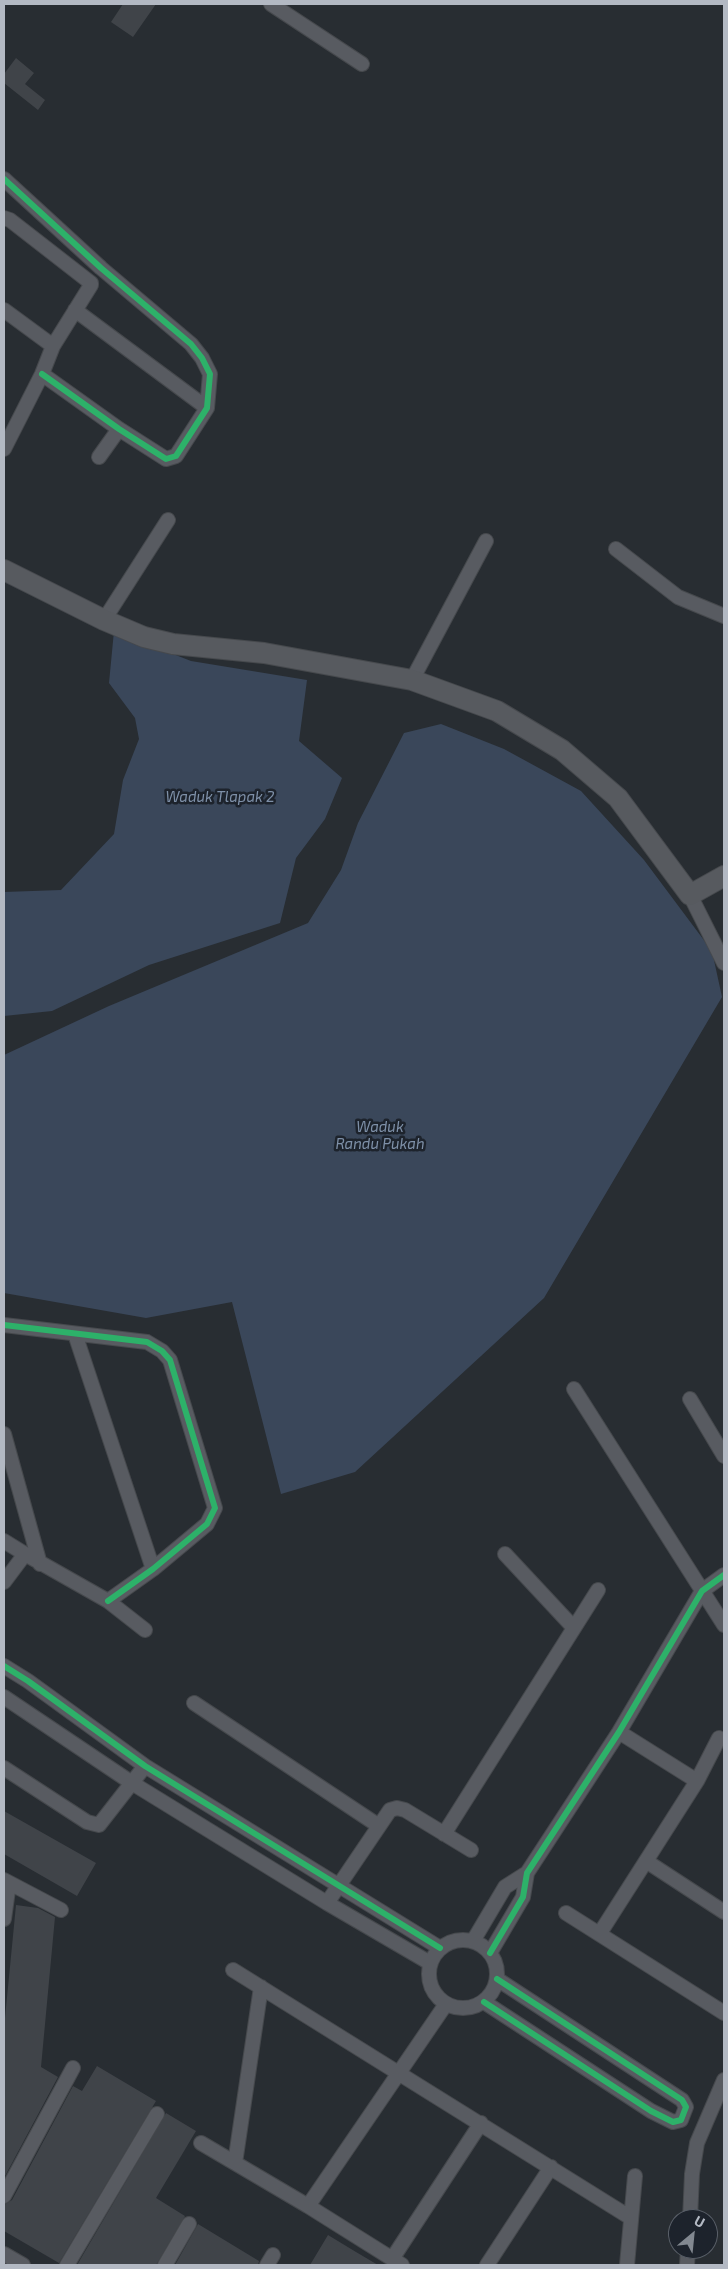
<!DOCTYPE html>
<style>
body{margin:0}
#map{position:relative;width:728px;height:2269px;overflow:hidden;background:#282d32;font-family:"Exo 2",sans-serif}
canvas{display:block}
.frame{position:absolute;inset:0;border:5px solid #b3b9c3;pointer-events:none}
.north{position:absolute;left:668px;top:2209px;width:50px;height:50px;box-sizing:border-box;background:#1d232c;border:1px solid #595f68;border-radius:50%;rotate:28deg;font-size:14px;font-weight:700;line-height:20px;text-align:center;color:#b3b9c3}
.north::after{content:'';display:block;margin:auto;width:18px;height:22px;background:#828890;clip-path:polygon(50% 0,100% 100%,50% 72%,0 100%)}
</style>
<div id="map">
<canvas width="728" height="2269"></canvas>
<div class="frame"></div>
<div class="north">U</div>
</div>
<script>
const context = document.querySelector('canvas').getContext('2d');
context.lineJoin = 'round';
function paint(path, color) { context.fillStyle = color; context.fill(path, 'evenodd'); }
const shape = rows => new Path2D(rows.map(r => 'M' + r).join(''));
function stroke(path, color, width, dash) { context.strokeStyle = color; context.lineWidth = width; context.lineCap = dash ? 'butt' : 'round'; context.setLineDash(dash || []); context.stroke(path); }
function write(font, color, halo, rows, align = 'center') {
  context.font = font + ' "Exo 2",sans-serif'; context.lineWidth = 5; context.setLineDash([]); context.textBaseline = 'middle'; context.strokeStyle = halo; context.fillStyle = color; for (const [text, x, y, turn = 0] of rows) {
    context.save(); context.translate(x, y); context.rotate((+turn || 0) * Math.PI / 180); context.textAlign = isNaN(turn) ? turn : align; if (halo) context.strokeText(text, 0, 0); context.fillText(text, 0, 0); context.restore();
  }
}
paint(shape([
 [114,631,191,661,307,680,299,741,342,778,325,819,296,858,280,923,149,965,52,1011,4,1016,4,892,61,890,114,834,123,780,139,739,135,718,109,683],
 [441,724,504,749,581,791,644,860,712,951,722,997,544,1298,355,1472,281,1494,232,1302,146,1318,4,1293,4,1055,109,1006,308,923,341,870,358,823,404,733]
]), '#3a475a');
paint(shape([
 [123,4,156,4,133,37,111,22],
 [16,58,34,73,25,84,45,100,38,110,4,83,4,74],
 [4,1811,96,1863,77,1896,4,1854],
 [16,1905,38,1908,55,1917,41,2067,58,2077,4,2178,4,2028],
 [97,2066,156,2101,59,2263,4,2231,4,2205,12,2200,73,2086,82,2091],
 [166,2113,196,2131,156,2198,185,2216,156,2265,77,2265],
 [198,2224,259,2261,258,2265,175,2265],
 [328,2235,356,2252,378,2265,310,2265]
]), '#404449');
const minor = shape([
 [271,4,362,64],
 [4,179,101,268,191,344,202,358,210,374,207,408,176,456,166,459,119,429,42,374],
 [4,218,10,220,91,283,91,285,53,346,42,374,4,449],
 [4,310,53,346],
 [75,310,207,408],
 [99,457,119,429],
 [616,549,678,597,724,616],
 [104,620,168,520],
 [412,680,486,541],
 [690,895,724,963],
 [4,1325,147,1342,162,1351,170,1360,215,1508,207,1524,153,1569,108,1601],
 [75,1334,153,1569],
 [574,1389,724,1625],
 [690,1399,724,1456],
 [4,1434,40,1564],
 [4,1541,25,1554,4,1582],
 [25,1554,108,1601,145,1630],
 [505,1554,574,1628],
 [4,1666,28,1681,145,1766,440,1948],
 [4,1697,132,1783,327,1903,430,1963],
 [194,1703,379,1826],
 [619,1732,697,1781],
 [4,1768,87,1822,99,1825,145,1766],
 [444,1834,598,1590],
 [646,1861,724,1912],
 [4,1880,61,1910],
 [327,1903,390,1810,397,1808,405,1810,471,1850],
 [566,1913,724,2013],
 [4,1919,9,1883],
 [600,1933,697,1781,719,1738],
 '429 1974a34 34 0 1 1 68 0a34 34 0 1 1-68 0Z',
 [473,1941,505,1887,527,1873],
 [490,1953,523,1897,527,1873,619,1732,702,1591,724,1575],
 [233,1970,631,2218],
 [484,2002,651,2111,673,2122,681,2120,686,2107,682,2100,497,1979],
 [201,2143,308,2206,402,2265],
 [235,2163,261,1987],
 [4,2196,73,2068],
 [308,2206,446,2004],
 [690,2219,692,2174,697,2143,724,2080],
 [4,2254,23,2265],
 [392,2259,481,2123],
 [67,2265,157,2114],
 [165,2265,189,2224],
 [267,2265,273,2255],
 [487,2265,551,2167],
 [627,2265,635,2176],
 [687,2265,688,2249]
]);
const secondary = shape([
 [4,570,104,620,144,637,173,644,264,653,412,680,497,711,562,750,618,798,690,895,724,876]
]);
stroke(minor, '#46494d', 16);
stroke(secondary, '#46494d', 22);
stroke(minor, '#585b61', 14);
stroke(secondary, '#575a5f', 20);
stroke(shape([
 [4,179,101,268,191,344,202,358,210,374,207,408,176,456,166,459,119,429,42,374],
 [4,1325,147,1342,162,1351,170,1360,215,1508,207,1524,153,1569,108,1601],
 [4,1666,28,1681,145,1766,440,1948],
 [490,1953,523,1897,527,1873,619,1732,702,1591,724,1575],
 [484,2002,651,2111,673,2122,681,2120,686,2107,682,2100,497,1979]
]), '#2db169', 6);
write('italic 15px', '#7e90a8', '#1d232c', [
 ["Waduk Tlapak 2",220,797],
 ["Waduk",380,1127],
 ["Randu Pukah",380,1144]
]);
</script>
